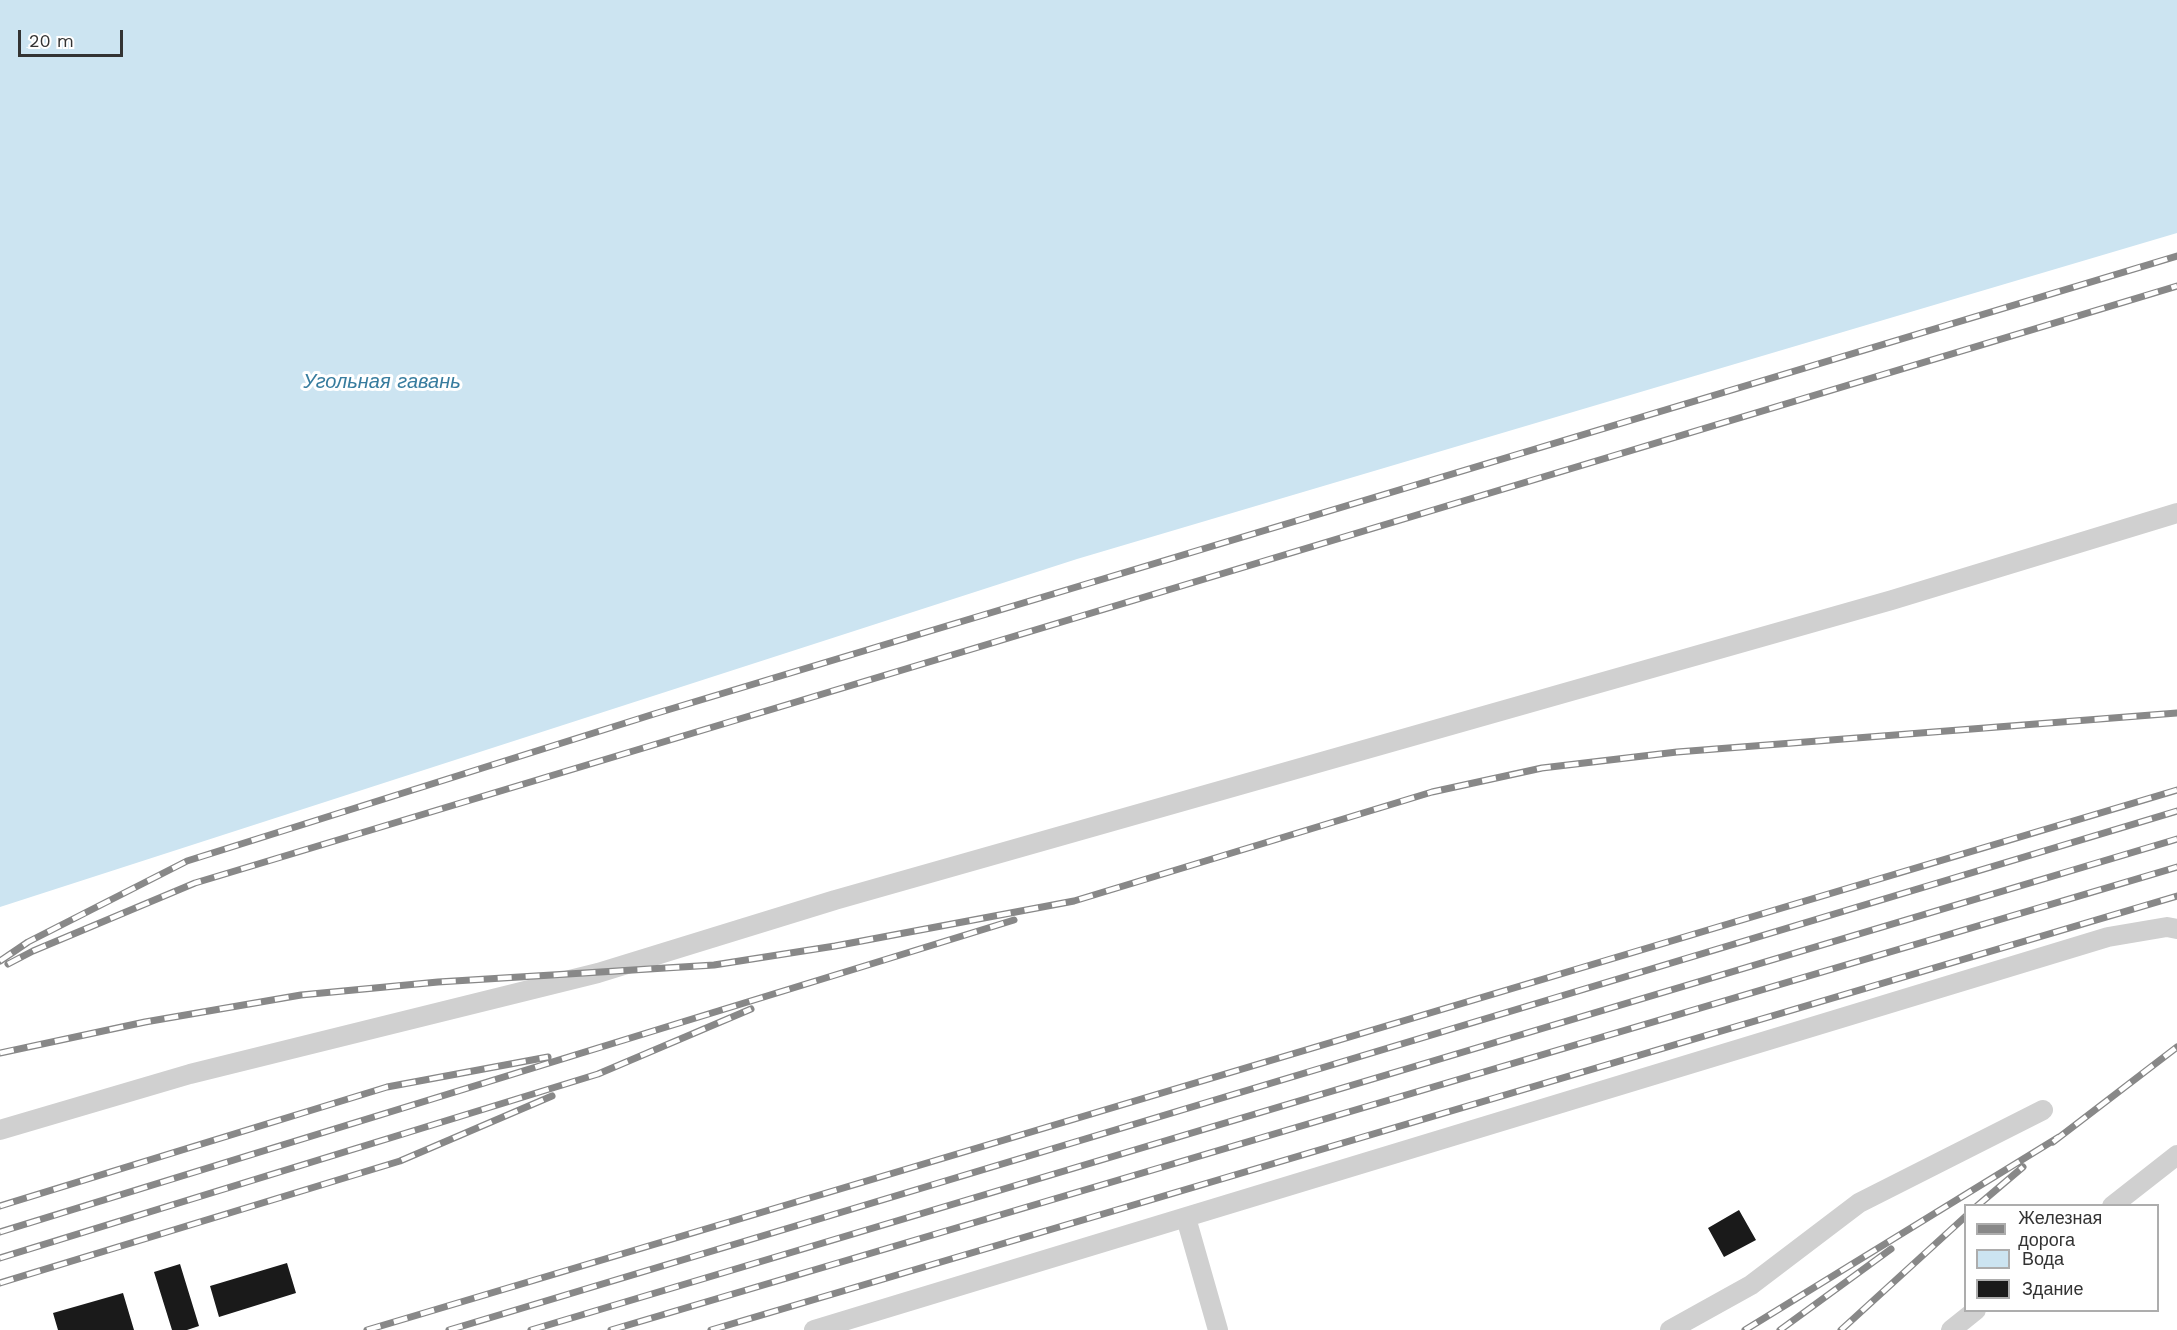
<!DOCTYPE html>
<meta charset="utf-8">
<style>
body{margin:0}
#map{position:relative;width:2177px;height:1330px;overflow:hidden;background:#fff;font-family:"Work Sans",sans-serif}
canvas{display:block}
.legend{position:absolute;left:1964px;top:1204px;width:195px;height:108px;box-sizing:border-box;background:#fff;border:2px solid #adadad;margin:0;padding:8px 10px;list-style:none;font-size:18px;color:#333}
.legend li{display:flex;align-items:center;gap:12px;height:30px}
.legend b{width:30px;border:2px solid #adadad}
.scale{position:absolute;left:18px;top:30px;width:105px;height:27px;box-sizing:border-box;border:3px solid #333;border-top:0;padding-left:8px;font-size:18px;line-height:21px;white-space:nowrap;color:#333;-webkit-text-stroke:4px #fff;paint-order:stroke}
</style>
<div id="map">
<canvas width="2177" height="1330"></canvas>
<ul class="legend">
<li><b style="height:8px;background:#888"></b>Железная дорога</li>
<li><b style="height:16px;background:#cce4f1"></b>Вода</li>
<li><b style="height:16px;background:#1a1a1a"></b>Здание</li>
</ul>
<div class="scale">20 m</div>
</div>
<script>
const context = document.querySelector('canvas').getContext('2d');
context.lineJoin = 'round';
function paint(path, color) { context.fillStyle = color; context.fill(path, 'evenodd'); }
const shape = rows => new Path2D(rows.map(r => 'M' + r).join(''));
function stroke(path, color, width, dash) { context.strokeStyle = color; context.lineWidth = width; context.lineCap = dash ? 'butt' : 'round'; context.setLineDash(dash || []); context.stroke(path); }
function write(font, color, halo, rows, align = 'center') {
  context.font = font + ' "Work Sans",sans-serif'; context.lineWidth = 6; context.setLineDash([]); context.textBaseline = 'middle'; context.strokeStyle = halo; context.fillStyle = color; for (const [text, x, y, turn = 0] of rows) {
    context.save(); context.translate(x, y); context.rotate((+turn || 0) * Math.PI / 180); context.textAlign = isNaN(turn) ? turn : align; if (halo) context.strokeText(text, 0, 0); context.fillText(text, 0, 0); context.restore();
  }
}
paint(shape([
 [0,0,2177,0,2177,233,1077,559,0,907]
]), '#cce4f1');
paint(shape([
 [1739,1210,1756,1240,1724,1257,1708,1228],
 [287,1263,296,1293,219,1317,210,1286],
 [180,1264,199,1326,187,1330,172,1330,154,1272],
 [123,1293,134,1330,58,1330,53,1313]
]), '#1a1a1a');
stroke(shape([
 [0,1130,190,1074,598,973,835,900,1892,600,2177,513],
 [2112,1206,2177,1155],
 [1186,1218,1218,1330],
 [814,1330,2108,937,2167,927,2177,929],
 [1670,1330,1751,1285,1859,1203,2043,1110],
 [1951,1330,1976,1310]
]), '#d0d0d0', 20);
const rail = shape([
 [0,961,28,942,187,861,654,714,2177,256],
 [8,964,33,951,195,883,2177,286],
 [0,1053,145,1022,301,995,438,982,714,965,835,946,1074,901,1432,792,1542,768,1677,752,2177,713],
 [2053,1142,2177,1047],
 [0,1206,387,1087,548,1057],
 [1977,1206,2023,1167],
 [0,1232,1014,920],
 [0,1258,598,1074,751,1009],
 [0,1283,400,1161,552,1096],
 [367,1330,2177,790],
 [449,1330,2177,811],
 [531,1330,2177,839],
 [611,1330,2177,867],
 [711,1330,2177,896],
 [1745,1330,2059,1137],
 [1780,1330,1891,1249],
 [1841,1330,1966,1216]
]);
stroke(rail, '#888', 7);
stroke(rail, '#fff', 4.5, [14]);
write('italic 20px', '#377c9e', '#fff', [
 ["Угольная гавань",382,382]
]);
</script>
